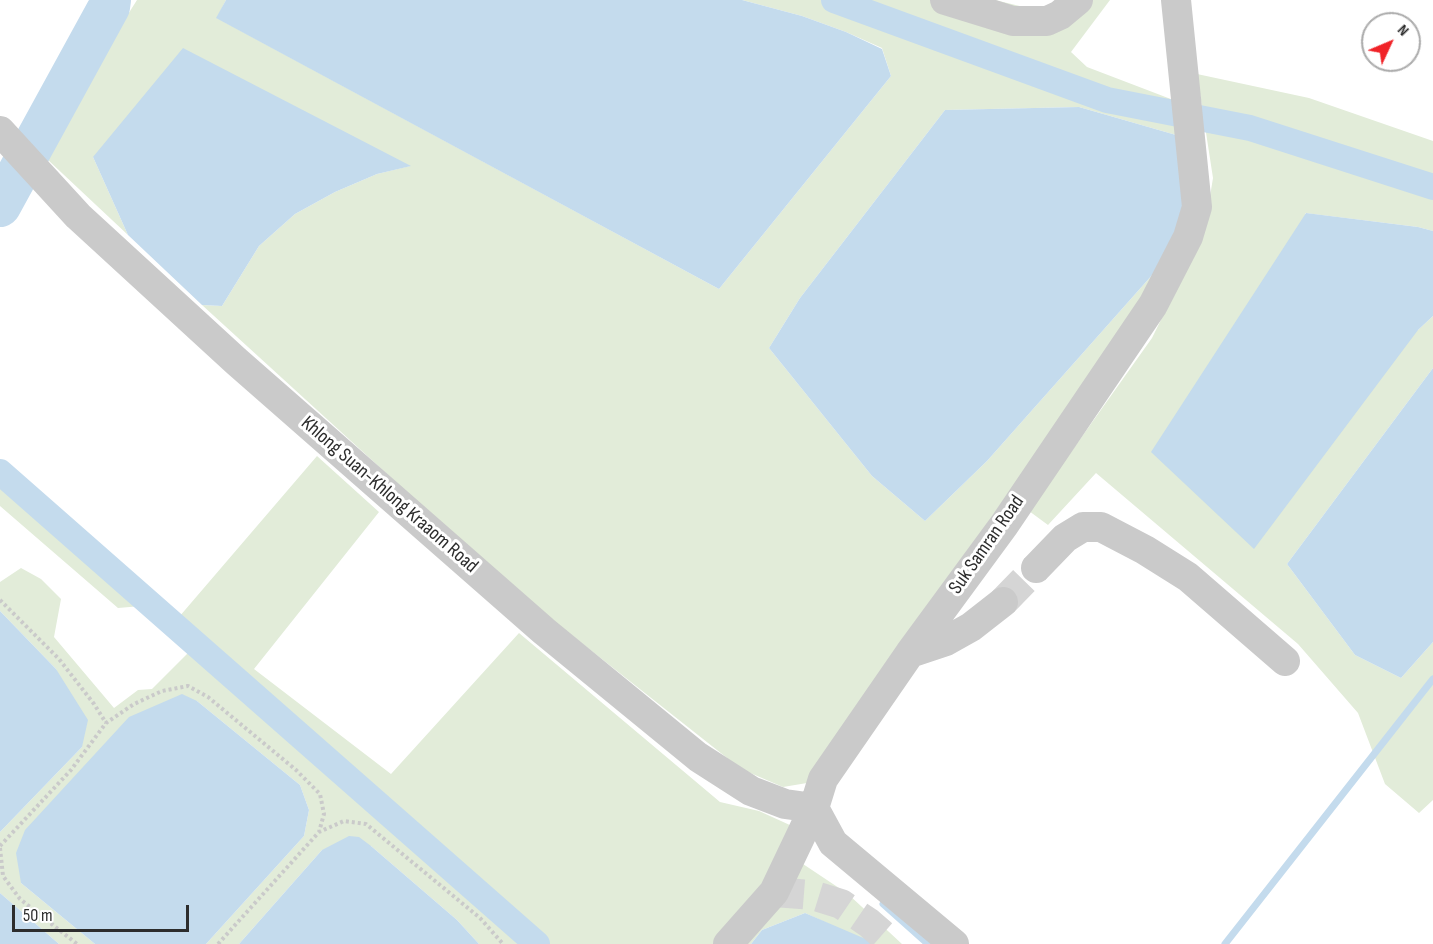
<!DOCTYPE html>
<style>
body{margin:0}
#map{position:relative;width:1433px;height:944px;overflow:hidden;background:#fff;font-family:"Sofia Sans Condensed",sans-serif}
canvas{display:block}
.north{position:absolute;left:1361px;top:12px;width:60px;height:60px;box-sizing:border-box;background:#fff;border:2px solid #ababab;border-radius:50%;rotate:46deg;font-size:16px;font-weight:700;line-height:24px;text-align:center;color:#2d2d2d}
.north::after{content:'';display:block;margin:auto;width:21px;height:27px;background:#f02328;clip-path:polygon(50% 0,100% 100%,50% 72%,0 100%)}
.scale{position:absolute;left:12px;top:905px;width:177px;height:27px;box-sizing:border-box;border:3px solid #2d2d2d;border-top:0;padding-left:8px;font-size:18px;line-height:21px;white-space:nowrap;color:#2d2d2d;-webkit-text-stroke:4px #fff;paint-order:stroke}
</style>
<div id="map">
<canvas width="1433" height="944"></canvas>
<div class="north">N</div>
<div class="scale">50 m</div>
</div>
<script>
const context = document.querySelector('canvas').getContext('2d');
context.lineJoin = 'round';
function paint(path, color) { context.fillStyle = color; context.fill(path, 'evenodd'); }
const shape = rows => new Path2D(rows.map(r => 'M' + r).join(''));
function stroke(path, color, width, dash) { context.strokeStyle = color; context.lineWidth = width; context.lineCap = dash ? 'butt' : 'round'; context.setLineDash(dash || []); context.stroke(path); }
function write(font, color, halo, rows, align = 'center') {
  context.font = font + ' "Sofia Sans Condensed",sans-serif'; context.lineWidth = 6; context.setLineDash([]); context.textBaseline = 'middle'; context.strokeStyle = halo; context.fillStyle = color; for (const [text, x, y, turn = 0] of rows) {
    context.save(); context.translate(x, y); context.rotate((+turn || 0) * Math.PI / 180); context.textAlign = isNaN(turn) ? turn : align; if (halo) context.strokeText(text, 0, 0); context.fillText(text, 0, 0); context.restore();
  }
}
paint(shape([
 [137,0,226,0,217,18,719,289,891,76,882,48,846,32,802,16,742,0,995,0,1036,10,1066,0,1110,0,1071,52,1087,67,1176,101,1176,135,1079,107,945,110,800,298,769,348,872,476,925,521,987,461,1169,256,1159,276,807,783,783,787,741,769,512,588,202,305,222,306,259,246,295,214,335,192,377,174,410,166,93,157,128,235,47,159,113,38],
 [1197,74,1309,98,1433,141,1433,231,1418,227,1305,213,1418,330,1433,316,1433,368,1287,564,1355,655,1401,678,1433,642,1433,800,1419,813,1385,784,1358,713,1298,644,1096,473,1048,525,1029,511,1152,338,1204,233,1213,178],
 [317,456,379,512,254,669,391,774,519,633,720,802,759,811,814,836,800,862,848,894,902,944,873,944,805,913,762,930,751,944,545,944,546,942,179,617],
 [0,462,113,556,165,604,118,608,0,506],
 [21,568,41,579,61,599,54,637,114,708,138,690,152,689,188,653,362,799,522,944,479,944,457,920,371,846,322,850,239,944,206,944,304,836,309,810,300,785,197,701,21,883,95,944,59,944,0,893,0,832,82,747,56,669,0,611,0,582]
]), '#e2ecd9');
paint(shape([
 [226,0,742,0,802,16,846,32,882,49,891,76,719,289,216,18],
 [183,48,411,166,377,174,335,192,295,214,259,246,222,306,202,305,128,235,93,157],
 [1079,107,1176,135,1187,209,1169,256,987,461,925,521,872,476,769,348,800,298,945,110],
 [1306,213,1418,227,1433,231,1433,316,1418,330,1254,549,1151,452],
 [1433,368,1433,642,1401,678,1355,655,1287,564],
 [0,611,56,669,88,720,82,747,0,832],
 [182,694,197,701,300,785,309,810,304,836,206,944,95,944,21,883,16,853,25,830,129,717],
 [349,836,359,837,371,846,457,920,479,944,239,944,322,850],
 [0,893,59,944,0,944],
 [805,913,868,940,873,944,751,944,762,930]
]), '#c4dbed');
stroke(shape([
 [883,904,928,944],
 [1225,944,1433,679]
]), '#c4dbed', 7);
stroke(shape([
 [834,0,1107,100,1250,128,1433,187],
 [0,472,537,944]
]), '#c4dbed', 26);
stroke(shape([
 [0,206,109,7,110,0]
]), '#c4dbed', 42);
stroke(shape([
 [1003,602,1036,568],
 [774,892,812,895,841,904,869,923,893,944]
]), '#d5d5d5', 30, [30, 15]);
stroke(shape([
 [0,600,59,659,94,704,106,723],
 [0,846,71,770,106,723,134,704,162,691,188,686,208,697,296,770,320,794,324,814,319,832],
 [0,848,3,876,20,899,77,944],
 [218,944,319,832,344,821,366,824,480,918,503,944]
]), '#cacaca', 4, [3, 3]);
stroke(shape([
 [945,0,1013,21,1047,21,1060,15,1078,0],
 [0,131,78,216,236,361,544,631,698,757,751,791,785,804,814,808,774,892,728,944],
 [1036,568,1065,538,1083,527,1101,527,1145,550,1188,577,1285,661],
 [910,653,946,641,971,627,1003,602],
 [954,944,833,843,814,808,823,779,910,653,1004,525,1153,305,1188,237,1197,207,1176,0]
]), '#cacaca', 30);
write('20px', '#2d2d2d', '#fff', [
 ["Khlong Suan-Khlong Kraaom Road",389,495,41],
 ["Suk Samran Road",987,545,-55]
]);
</script>
